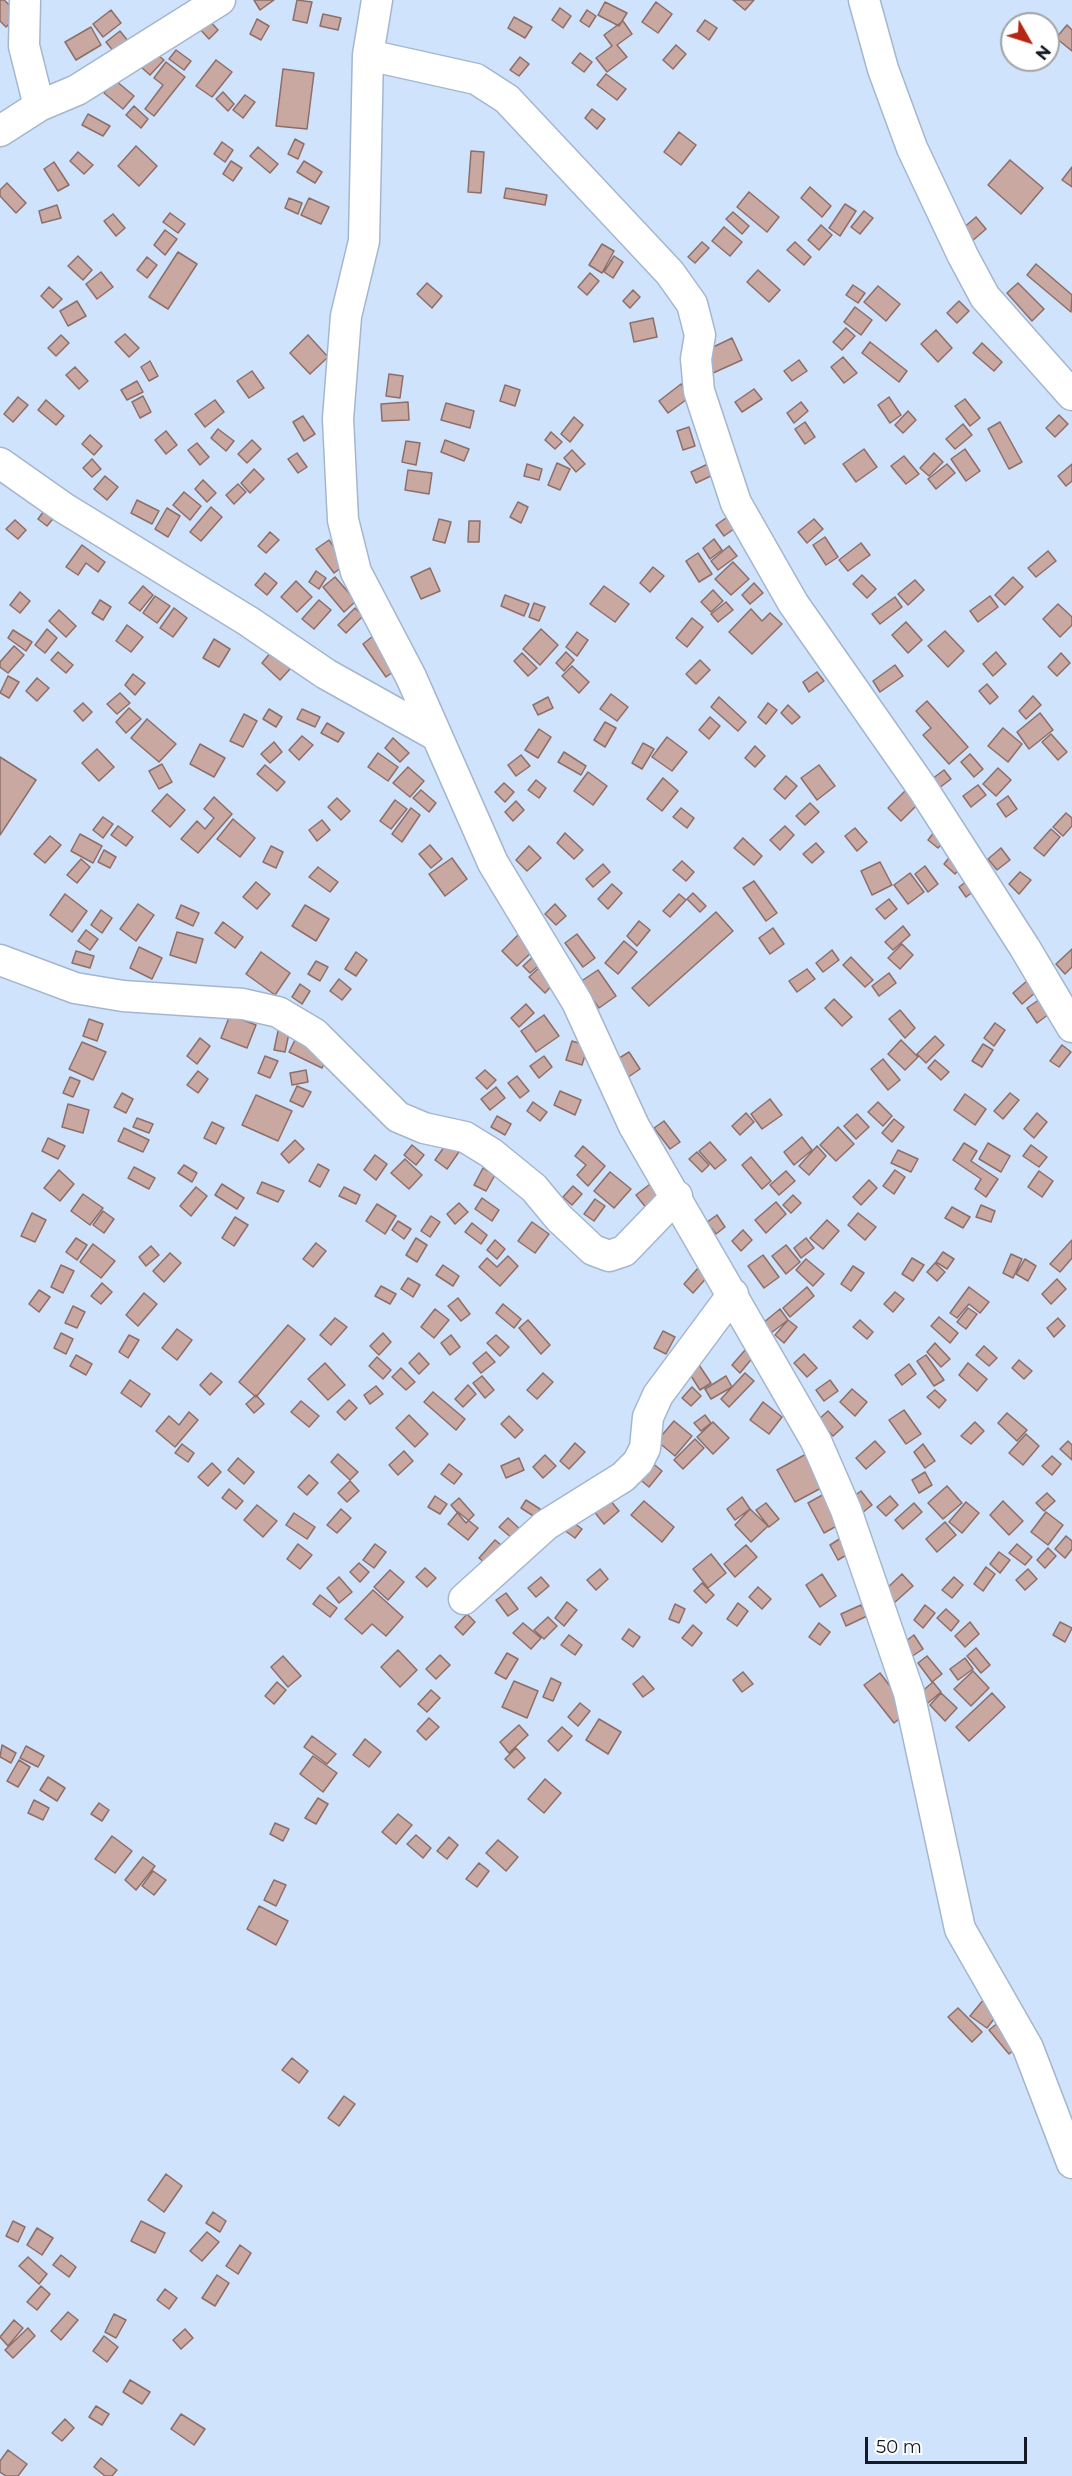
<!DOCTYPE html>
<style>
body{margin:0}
#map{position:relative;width:1072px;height:2476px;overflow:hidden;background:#d0e3fd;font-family:Montserrat,sans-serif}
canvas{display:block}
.north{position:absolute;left:1000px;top:12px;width:60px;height:60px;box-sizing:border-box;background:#fff;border:2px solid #a1a4a7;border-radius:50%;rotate:129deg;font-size:16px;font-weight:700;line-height:24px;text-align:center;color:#151b24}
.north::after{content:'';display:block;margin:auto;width:21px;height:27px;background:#b52717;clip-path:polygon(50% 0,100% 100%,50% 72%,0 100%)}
.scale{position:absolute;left:865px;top:2437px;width:162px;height:27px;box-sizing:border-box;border:3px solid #151b24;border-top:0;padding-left:8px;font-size:18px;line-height:21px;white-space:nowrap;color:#151b24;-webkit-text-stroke:4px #fff;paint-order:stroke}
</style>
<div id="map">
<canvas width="1072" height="2476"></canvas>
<div class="north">N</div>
<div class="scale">50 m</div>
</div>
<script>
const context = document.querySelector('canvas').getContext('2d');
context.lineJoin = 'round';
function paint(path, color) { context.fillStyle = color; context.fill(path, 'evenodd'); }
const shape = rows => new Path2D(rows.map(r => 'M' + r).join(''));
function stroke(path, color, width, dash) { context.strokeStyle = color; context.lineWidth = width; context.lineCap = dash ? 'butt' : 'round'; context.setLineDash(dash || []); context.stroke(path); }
const building = shape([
 [0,0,4,0,19,14,6,27,0,21,0,0],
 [254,0,274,0,260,10,254,0],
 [297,0,312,2,307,23,293,20,297,0],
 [733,0,754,0,745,10,733,0],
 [605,2,627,13,619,26,598,15,605,2],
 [656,2,672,14,658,33,642,22,656,2],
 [560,8,571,16,563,28,552,20,560,8],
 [111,10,121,23,103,37,93,24,111,10],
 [587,10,596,16,589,27,580,21,587,10],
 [323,14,341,18,338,30,320,26,323,14],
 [514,17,532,27,525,38,508,28,514,17],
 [208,19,218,30,209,39,199,28,208,19],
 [257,19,269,26,261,40,250,34,257,19],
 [705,20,717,28,709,40,697,31,705,20],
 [623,21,632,34,617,45,627,57,607,72,596,58,612,46,604,35,623,21],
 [1067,25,1072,30,1072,51,1056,38,1067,25],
 [91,27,101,45,76,60,65,42,91,27],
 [120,31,128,41,114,52,106,42,120,31],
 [676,45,686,54,673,69,663,60,676,45],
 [176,50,191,61,184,70,169,59,176,50],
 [154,52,164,60,150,75,141,67,154,52],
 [580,53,592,62,584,72,572,63,580,53],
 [520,57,529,64,519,76,510,70,520,57],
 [216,60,232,72,212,97,196,86,216,60],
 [166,62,185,77,154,116,145,109,163,85,154,78,166,62],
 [283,69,314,73,307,129,276,126,283,69],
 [606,74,626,89,617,100,597,85,606,74],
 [115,80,134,96,123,109,104,93,115,80],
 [223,92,234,104,228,111,216,99,223,92],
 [245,95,255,102,243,118,233,110,245,95],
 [134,106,148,119,141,128,126,115,134,106],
 [592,109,605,119,597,129,585,118,592,109],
 [88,114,110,126,103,136,82,125,88,114],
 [679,132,696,145,681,165,664,152,679,132],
 [295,139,304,144,298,159,288,154,295,139],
 [222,142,233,150,225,162,214,154,222,142],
 [136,146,157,166,139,186,118,166,136,146],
 [258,147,278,164,270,173,250,156,258,147],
 [471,151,484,152,481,193,468,192,471,151],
 [78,152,93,165,84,174,70,161,78,152],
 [1010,160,1043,188,1021,214,988,185,1010,160],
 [231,161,242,168,233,181,223,174,231,161],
 [304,161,322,172,315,183,297,172,304,161],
 [54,162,69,185,58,191,44,169,54,162],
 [1072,167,1072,187,1062,180,1072,167],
 [7,183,26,203,16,213,0,196,0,190,7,183],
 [810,187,831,206,822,217,801,198,810,187],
 [506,188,547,195,545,205,504,198,506,188],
 [749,192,779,217,767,232,737,207,749,192],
 [289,198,302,203,298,214,285,208,289,198],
 [309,198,329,207,321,224,301,215,309,198],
 [845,204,856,211,840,236,829,228,845,204],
 [57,205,61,218,42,223,39,211,57,205],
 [864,211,873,218,860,234,851,227,864,211],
 [733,212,749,226,742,234,726,219,733,212],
 [170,213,185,224,178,233,163,222,170,213],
 [113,214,125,228,116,236,104,221,113,214],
 [976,217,986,229,971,242,961,230,976,217],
 [821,225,832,235,819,250,808,240,821,225],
 [724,227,742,242,730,256,712,241,724,227],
 [165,230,177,239,165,255,154,245,165,230],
 [702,242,709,248,695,263,688,257,702,242],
 [795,242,811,257,804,265,787,250,795,242],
 [602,244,614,251,602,273,589,265,602,244],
 [178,252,197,264,168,309,149,297,178,252],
 [78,256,92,270,83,280,68,266,78,256],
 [614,256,623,262,613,278,604,272,614,256],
 [147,257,157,265,147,278,137,270,147,257],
 [1036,264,1072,295,1071,312,1027,275,1036,264],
 [758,270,780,290,769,302,747,282,758,270],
 [101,272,113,287,97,299,86,284,101,272],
 [590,273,599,281,587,295,578,287,590,273],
 [427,283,442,296,432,308,417,294,427,283],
 [1018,283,1044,309,1032,321,1007,293,1018,283],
 [853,285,865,293,858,303,846,295,853,285],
 [878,286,900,304,886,321,864,302,878,286],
 [49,287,62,299,53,308,41,296,49,287],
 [633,290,640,297,630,308,623,301,633,290],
 [77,301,86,316,68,326,60,311,77,301],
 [959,301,969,311,957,323,947,313,959,301],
 [855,307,872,320,861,335,844,322,855,307],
 [653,318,657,337,634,342,630,323,653,318],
 [846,328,855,336,842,350,833,342,846,328],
 [936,330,952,348,938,362,921,344,936,330],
 [125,334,139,348,129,357,115,342,125,334],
 [61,335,69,343,56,356,48,348,61,335],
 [308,335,328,357,310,374,290,353,308,335],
 [732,338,742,360,713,373,703,352,732,338],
 [870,342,907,371,899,382,862,353,870,342],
 [982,343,1002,362,994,371,973,353,982,343],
 [843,357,857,373,844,383,831,367,843,357],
 [799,360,807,371,792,381,784,371,799,360],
 [150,361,158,376,149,381,141,367,150,361],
 [75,367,88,381,79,389,66,375,75,367],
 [252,371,264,388,249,398,237,381,252,371],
 [389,374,403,376,400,398,386,396,389,374],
 [137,381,143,392,127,400,121,390,137,381],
 [681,384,690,397,668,413,659,401,681,384],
 [505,385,520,390,515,406,500,401,505,385],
 [754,389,762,399,742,412,735,402,754,389],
 [143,396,151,412,140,418,132,402,143,396],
 [18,397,28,405,13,422,4,414,18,397],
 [889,397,901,415,890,423,878,405,889,397],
 [965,399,980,418,970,426,955,406,965,399],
 [46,400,64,416,56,425,38,410,46,400],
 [215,400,224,412,205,427,195,414,215,400],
 [408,402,409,420,382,421,381,404,408,402],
 [801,402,808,411,794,423,787,413,801,402],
 [446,403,474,411,470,428,441,420,446,403],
 [908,411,916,420,903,433,895,425,908,411],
 [1059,415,1068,424,1055,437,1046,428,1059,415],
 [303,416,315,434,304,441,293,422,303,416],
 [574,417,583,425,570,442,561,434,574,417],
 [805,422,815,437,805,444,795,429,805,422],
 [1000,422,1022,462,1009,469,988,429,1000,422],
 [963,424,972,435,955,449,946,439,963,424],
 [689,427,695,446,683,450,677,431,689,427],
 [218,429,234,441,226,451,211,438,218,429],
 [166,431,177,445,166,454,155,440,166,431],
 [551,432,562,442,555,449,545,440,551,432],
 [90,435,102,446,94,455,82,444,90,435],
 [252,440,261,449,247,463,238,454,252,440],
 [445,440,469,449,464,461,441,452,445,440],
 [406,441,420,443,416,465,402,462,406,441],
 [197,443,209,457,200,465,188,450,197,443],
 [864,449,877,467,856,482,843,464,864,449],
 [965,449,980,471,966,481,951,459,965,449],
 [572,450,585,464,576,472,564,458,572,450],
 [297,453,307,467,298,473,288,459,297,453],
 [934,453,943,462,929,476,920,468,934,453],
 [904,456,919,474,906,484,891,466,904,456],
 [92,459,101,469,92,477,83,468,92,459],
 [557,463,570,469,560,490,548,485,557,463],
 [710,463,715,474,696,483,691,472,710,463],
 [527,464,542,469,539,480,524,476,527,464],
 [947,464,955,473,936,489,928,479,947,464],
 [1072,464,1072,481,1066,486,1058,476,1072,464],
 [254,469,264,479,250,493,241,483,254,469],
 [408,470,432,473,429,494,405,490,408,470],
 [105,476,118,487,107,500,94,489,105,476],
 [203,480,216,493,207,502,195,489,203,480],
 [238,484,246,492,234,504,226,495,238,484],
 [184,492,201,506,190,520,173,505,184,492],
 [137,500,159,511,152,524,131,513,137,500],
 [518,502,528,507,521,523,510,517,518,502],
 [50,503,60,510,47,526,38,519,50,503],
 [211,507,222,517,201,541,190,532,211,507],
 [167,508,180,516,168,537,155,529,167,508],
 [733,513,741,524,724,536,716,525,733,513],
 [439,519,451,522,445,543,433,540,439,519],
 [814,519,823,529,807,543,798,532,814,519],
 [15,520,26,530,18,539,6,529,15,520],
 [469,521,480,521,479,542,468,542,469,521],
 [270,532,279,540,266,553,258,546,270,532],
 [825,537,838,557,826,565,813,545,825,537],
 [714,539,722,550,710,559,703,548,714,539],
 [329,540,346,564,334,573,316,549,329,540],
 [861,543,870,555,848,571,839,560,861,543],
 [82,545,105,562,98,572,86,563,78,575,66,567,82,545],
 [729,546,737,556,718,570,711,561,729,546],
 [1048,551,1056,561,1036,577,1028,568,1048,551],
 [698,553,712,574,699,582,686,561,698,553],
 [733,562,749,579,731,595,715,579,733,562],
 [653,567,664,576,650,592,640,583,653,567],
 [430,568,440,591,421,599,411,577,430,568],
 [316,571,326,578,319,589,309,582,316,571],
 [265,573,277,583,267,595,255,585,265,573],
 [862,575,876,589,867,598,853,584,862,575],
 [335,577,356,601,344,612,323,587,335,577],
 [1013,577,1023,587,1005,605,995,595,1013,577],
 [915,580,924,590,908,605,898,594,915,580],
 [296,581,312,597,297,612,281,597,296,581],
 [754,583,763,593,750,604,742,595,754,583],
 [143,586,153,595,140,611,129,603,143,586],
 [604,586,629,604,615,622,590,604,604,586],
 [713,590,723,601,711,612,701,602,713,590],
 [20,592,30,601,20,613,10,605,20,592],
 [505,595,529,604,524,616,501,606,505,595],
 [155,596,170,606,157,623,143,613,155,596],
 [990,596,998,607,978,622,970,611,990,596],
 [895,597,902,607,880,624,872,614,895,597],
 [100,600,111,607,103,620,92,613,100,600],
 [319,600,331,610,314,629,302,619,319,600],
 [726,602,733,610,718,622,711,614,726,602],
 [534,603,545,607,539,621,529,617,534,603],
 [1058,604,1072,617,1072,625,1060,637,1043,619,1058,604],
 [174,608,187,618,173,637,160,628,174,608],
 [355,608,363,616,346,633,338,625,355,608],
 [751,609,762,621,770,613,782,624,752,654,729,632,751,609],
 [59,610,76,626,66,637,49,621,59,610],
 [692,618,703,627,687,647,676,638,692,618],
 [906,622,922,640,908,653,892,635,906,622],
 [127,625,143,637,131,652,116,641,127,625],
 [47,629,57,638,45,653,35,645,47,629],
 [541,629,558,645,540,665,523,649,541,629],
 [13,630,32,642,26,651,8,638,13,630],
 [945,631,964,651,948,667,928,646,945,631],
 [577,632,588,640,577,656,566,647,577,632],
 [373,636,397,669,386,677,363,644,373,636],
 [214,639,230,649,219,667,203,658,214,639],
 [14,646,24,655,8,673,0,667,0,662,14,646],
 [58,652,73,665,66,673,51,660,58,652],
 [271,652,290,669,280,680,262,663,271,652],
 [566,652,574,660,564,671,556,663,566,652],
 [996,652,1006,664,993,676,983,664,996,652],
 [522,653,537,668,528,676,514,661,522,653],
 [1061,653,1070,663,1057,676,1048,667,1061,653],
 [700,660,710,670,696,684,686,674,700,660],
 [895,665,903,676,880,692,873,681,895,665],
 [572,666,589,682,579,693,562,676,572,666],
 [817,672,824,681,809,692,803,682,817,672],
 [133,674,145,683,135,695,125,685,133,674],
 [8,676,19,682,9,698,0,693,8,676],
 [37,678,49,688,37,701,26,691,37,678],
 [987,684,998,697,990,704,979,691,987,684],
 [120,693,130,703,117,714,107,704,120,693],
 [611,694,628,707,617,721,600,709,611,694],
 [1033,696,1041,705,1026,719,1019,711,1033,696],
 [548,697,553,708,538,715,533,705,548,697],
 [719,697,746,722,738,731,711,707,719,697],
 [927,701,968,747,949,764,923,735,931,728,916,711,927,701],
 [83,703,92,712,83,721,74,711,83,703],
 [768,703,777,710,766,724,758,717,768,703],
 [788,705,800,717,792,724,781,713,788,705],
 [129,708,141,719,126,733,116,722,129,708],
 [269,709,282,717,276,727,263,719,269,709],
 [302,709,320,717,315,727,297,719,302,709],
 [1040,713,1053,730,1029,749,1017,732,1040,713],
 [244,714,257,721,243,747,230,741,244,714],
 [710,717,720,726,709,739,699,730,710,717],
 [147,719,176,744,159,762,131,738,147,719],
 [605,722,616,728,605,747,594,740,605,722],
 [327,723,344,733,338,742,321,733,327,723],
 [1003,728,1022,744,1008,762,988,746,1003,728],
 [539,729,551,737,538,758,525,750,539,729],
 [1051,734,1067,752,1058,760,1042,742,1051,734],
 [302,736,313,745,299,760,289,750,302,736],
 [667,737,687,752,672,771,652,757,667,737],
 [393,738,409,753,400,762,385,748,393,738],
 [274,742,282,752,270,763,261,754,274,742],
 [643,743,654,749,642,769,632,763,643,743],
 [200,744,225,758,214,777,190,764,200,744],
 [755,746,765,756,755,767,745,758,755,746],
 [97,749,114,767,99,781,82,763,97,749],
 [564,752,586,766,581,775,558,762,564,752],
 [378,753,398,767,388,781,368,767,378,753],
 [970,754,983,769,974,777,961,762,970,754],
 [521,755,530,766,516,776,508,765,521,755],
 [0,757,36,780,0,835,0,757],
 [162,764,172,782,159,789,149,771,162,764],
 [265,765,285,782,277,791,257,774,265,765],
 [819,765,835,786,817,800,801,778,819,765],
 [408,767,424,781,410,797,393,783,408,767],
 [998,768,1011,780,996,796,983,784,998,768],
 [944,770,951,779,931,794,924,785,944,770],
 [588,772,607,786,593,805,574,791,588,772],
 [786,776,797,786,785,799,774,789,786,776],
 [663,778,678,791,662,811,647,799,663,778],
 [536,780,546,788,539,798,528,790,536,780],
 [504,783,514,792,505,802,495,792,504,783],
 [978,785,986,795,971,807,963,796,978,785],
 [421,790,436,803,429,812,413,798,421,790],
 [906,790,919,803,901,821,888,808,906,790],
 [167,794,185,810,170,827,152,811,167,794],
 [1008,796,1017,809,1006,817,997,804,1008,796],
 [214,797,232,814,198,853,181,839,197,821,205,829,214,818,204,809,214,797],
 [337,798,350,811,341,820,328,807,337,798],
 [395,800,407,809,391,829,380,821,395,800],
 [516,801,524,810,513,821,505,812,516,801],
 [810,803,819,812,805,825,796,816,810,803],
 [411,808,420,815,402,842,392,834,411,808],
 [681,808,694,818,687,828,673,817,681,808],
 [1066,813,1072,818,1072,826,1063,836,1053,827,1066,813],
 [103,817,113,824,103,838,93,830,103,817],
 [233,819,255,838,240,857,217,839,233,819],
 [322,820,330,830,317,841,309,830,322,820],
 [118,826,133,837,126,846,111,835,118,826],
 [785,826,794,835,780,850,770,840,785,826],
 [938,827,949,836,938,848,928,840,938,827],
 [855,828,867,842,857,851,845,836,855,828],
 [1051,829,1060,837,1044,856,1034,848,1051,829],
 [565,833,583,850,574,859,557,843,565,833],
 [80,834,102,846,93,863,71,851,80,834],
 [50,836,61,845,45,863,34,854,50,836],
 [743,838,762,856,754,865,734,848,743,838],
 [816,843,824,852,812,863,803,854,816,843],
 [430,845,442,859,431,868,419,854,430,845],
 [271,846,283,852,276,868,263,862,271,846],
 [529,846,541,858,527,871,516,860,529,846],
 [1001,848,1010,860,997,870,988,859,1001,848],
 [956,849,967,859,955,874,944,864,956,849],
 [104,850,116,857,110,868,98,862,104,850],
 [452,858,467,879,445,896,429,874,452,858],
 [81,859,90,867,77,883,67,875,81,859],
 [682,861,694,872,686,881,673,870,682,861],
 [880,862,892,885,872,895,861,871,880,862],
 [603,864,610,872,593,887,586,879,603,864],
 [925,866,938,884,928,892,915,874,925,866],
 [318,867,338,882,330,892,309,877,318,867],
 [1020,872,1031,880,1019,894,1009,884,1020,872],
 [910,873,924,892,908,904,894,885,910,873],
 [975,875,982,885,966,897,959,887,975,875],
 [754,881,777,913,766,921,743,888,754,881],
 [256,882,270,894,257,909,243,897,256,882],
 [612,884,622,893,608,909,598,899,612,884],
 [693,893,706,906,700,912,687,899,693,893],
 [65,894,87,911,72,932,50,915,65,894],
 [679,894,686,900,670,917,663,911,679,894],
 [889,899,897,909,885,919,876,909,889,899],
 [138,904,154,915,136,941,120,929,138,904],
 [555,904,566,916,556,925,545,914,555,904],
 [181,905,199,913,193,926,176,918,181,905],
 [305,905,329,919,316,941,292,926,305,905],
 [101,910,112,918,102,933,91,925,101,910],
 [716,912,733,931,649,1006,632,988,716,912],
 [639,921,650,930,637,946,627,936,639,921],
 [223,922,243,937,235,948,215,933,223,922],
 [903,926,910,935,893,950,885,942,903,926],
 [773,928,784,944,770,954,759,938,773,928],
 [86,930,98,939,90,950,78,941,86,930],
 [177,932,203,939,196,963,170,955,177,932],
 [521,932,536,948,517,966,502,951,521,932],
 [577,934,595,958,583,967,565,943,577,934],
 [624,941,637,952,618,974,605,963,624,941],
 [902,944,913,955,900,969,888,958,902,944],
 [139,947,162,958,152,979,130,968,139,947],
 [1072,949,1072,967,1065,974,1056,964,1072,949],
 [832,950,839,960,823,972,816,963,832,950],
 [76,951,94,956,90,968,72,963,76,951],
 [261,952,290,973,275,995,246,974,261,952],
 [356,952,367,960,356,976,345,969,356,952],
 [537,953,544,961,530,973,523,966,537,953],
 [851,957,873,980,865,987,843,965,851,957],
 [316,961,328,967,320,981,308,974,316,961],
 [542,965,557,980,545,993,529,977,542,965],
 [807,969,815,979,797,992,789,981,807,969],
 [598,970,616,996,599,1008,580,982,598,970],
 [889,973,896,983,879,996,872,986,889,973],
 [339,979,351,989,342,1000,330,991,339,979],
 [1028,980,1037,991,1022,1004,1013,993,1028,980],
 [300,984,310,991,302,1004,292,997,300,984],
 [1043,997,1053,1011,1037,1023,1027,1008,1043,997],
 [834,999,852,1017,842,1026,825,1008,834,999],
 [526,1004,534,1013,519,1027,511,1018,526,1004],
 [900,1010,915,1028,905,1038,889,1019,900,1010],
 [230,1015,256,1025,247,1048,221,1038,230,1015],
 [544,1015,559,1036,536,1052,521,1031,544,1015],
 [281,1017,292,1019,285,1052,274,1050,281,1017],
 [89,1019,103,1024,97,1041,83,1036,89,1019],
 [995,1023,1005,1030,994,1046,984,1038,995,1023],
 [300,1030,333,1046,322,1068,289,1052,300,1030],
 [935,1036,944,1045,926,1063,917,1054,935,1036],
 [200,1038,210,1046,197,1064,187,1056,200,1038],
 [901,1040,918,1057,905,1070,888,1054,901,1040],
 [572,1041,588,1046,582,1065,566,1060,572,1041],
 [82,1042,106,1052,93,1080,69,1069,82,1042],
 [983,1044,993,1050,982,1067,972,1061,983,1044],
 [1062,1045,1071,1052,1059,1067,1050,1061,1062,1045],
 [629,1052,640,1069,624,1080,613,1062,629,1052],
 [265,1056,278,1061,270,1078,258,1073,265,1056],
 [544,1056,552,1067,539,1078,530,1066,544,1056],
 [883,1059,900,1080,888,1090,871,1069,883,1059],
 [935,1060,949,1072,941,1080,928,1068,935,1060],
 [306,1070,308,1082,292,1085,290,1073,306,1070],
 [485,1070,496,1080,487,1089,476,1078,485,1070],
 [198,1071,208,1079,198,1093,187,1085,198,1071],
 [517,1076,529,1091,520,1098,508,1083,517,1076],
 [70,1077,80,1081,73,1097,63,1093,70,1077],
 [297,1086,311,1092,303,1107,290,1101,297,1086],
 [496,1087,505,1098,490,1110,481,1099,496,1087],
 [560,1091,581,1100,575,1115,554,1105,560,1091],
 [122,1093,133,1099,126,1113,114,1107,122,1093],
 [1010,1093,1019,1100,1003,1119,994,1111,1010,1093],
 [965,1094,986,1109,975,1125,954,1110,965,1094],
 [256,1095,292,1111,278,1141,242,1125,256,1095],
 [770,1099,782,1115,762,1129,751,1114,770,1099],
 [533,1102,547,1112,540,1121,527,1111,533,1102],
 [878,1102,892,1116,883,1126,868,1112,878,1102],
 [68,1104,89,1110,83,1133,62,1127,68,1104],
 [746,1113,754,1122,740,1135,732,1126,746,1113],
 [1037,1113,1047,1122,1034,1138,1024,1129,1037,1113],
 [857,1114,869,1127,856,1139,844,1126,857,1114],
 [497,1116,511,1124,505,1135,491,1127,497,1116],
 [137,1118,153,1124,149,1133,133,1127,137,1118],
 [894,1119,904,1127,892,1142,882,1133,894,1119],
 [664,1121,680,1142,670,1149,654,1128,664,1121],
 [212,1122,224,1128,216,1144,204,1138,212,1122],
 [838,1127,854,1144,836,1161,820,1145,838,1127],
 [124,1128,149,1140,143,1152,118,1141,124,1128],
 [802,1137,812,1150,794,1165,784,1152,802,1137],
 [48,1138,65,1146,58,1159,42,1151,48,1138],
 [295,1140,304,1149,289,1163,281,1154,295,1140],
 [449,1140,461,1149,447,1169,435,1160,449,1140],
 [710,1142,726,1160,715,1169,699,1151,710,1142],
 [964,1143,977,1151,971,1161,998,1179,986,1197,975,1189,981,1179,953,1160,964,1143],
 [988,1143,1010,1156,1001,1172,979,1159,988,1143],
 [412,1145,424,1155,416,1165,404,1155,412,1145],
 [1031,1145,1047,1157,1039,1167,1023,1156,1031,1145],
 [583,1146,605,1166,588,1186,577,1175,586,1165,575,1156,583,1146],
 [817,1146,826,1156,809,1175,799,1166,817,1146],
 [898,1150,918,1159,911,1172,891,1163,898,1150],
 [697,1152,709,1165,702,1172,689,1159,697,1152],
 [375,1155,387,1164,376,1180,364,1170,375,1155],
 [751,1157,771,1181,762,1189,742,1165,751,1157],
 [405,1159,422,1175,409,1189,391,1173,405,1159],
 [318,1164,329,1170,320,1187,309,1181,318,1164],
 [184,1165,197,1173,192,1182,178,1173,184,1165],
 [134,1167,155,1178,149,1189,128,1178,134,1167],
 [483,1168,495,1175,486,1191,474,1185,483,1168],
 [59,1170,74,1184,60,1201,44,1188,59,1170],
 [895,1170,905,1177,894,1194,883,1186,895,1170],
 [786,1171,795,1181,779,1195,770,1185,786,1171],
 [1039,1171,1053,1181,1042,1197,1028,1187,1039,1171],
 [610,1172,631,1189,614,1208,594,1191,610,1172],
 [869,1180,877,1188,861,1205,853,1197,869,1180],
 [654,1181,662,1228,636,1195,654,1181],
 [262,1182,284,1191,278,1202,257,1193,262,1182],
 [222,1184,244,1198,237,1209,215,1195,222,1184],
 [573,1186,582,1194,572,1205,563,1197,573,1186],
 [196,1187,207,1196,191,1216,180,1206,196,1187],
 [344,1187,360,1195,356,1204,339,1196,344,1187],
 [83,1194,103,1208,90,1225,71,1211,83,1194],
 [793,1195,801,1203,791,1213,783,1205,793,1195],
 [482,1198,499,1210,492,1221,475,1209,482,1198],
 [595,1199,605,1206,594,1221,584,1214,595,1199],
 [776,1202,786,1214,766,1233,755,1220,776,1202],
 [459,1203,468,1212,455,1224,447,1214,459,1203],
 [377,1204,396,1216,385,1234,366,1221,377,1204],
 [981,1205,995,1211,991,1222,976,1217,981,1205],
 [952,1207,970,1217,963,1228,945,1218,952,1207],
 [103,1211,114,1219,104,1233,93,1225,103,1211],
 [32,1213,46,1220,35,1242,21,1236,32,1213],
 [858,1213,876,1227,865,1240,848,1225,858,1213],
 [717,1215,725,1227,716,1234,707,1222,717,1215],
 [431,1216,440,1222,430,1237,421,1231,431,1216],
 [235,1217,248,1225,234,1246,222,1238,235,1217],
 [827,1220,839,1231,823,1249,810,1238,827,1220],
 [398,1221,411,1229,404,1239,392,1230,398,1221],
 [532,1222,549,1234,535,1253,518,1241,532,1222],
 [472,1223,487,1235,481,1244,465,1232,472,1223],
 [743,1230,752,1240,741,1251,732,1241,743,1230],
 [76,1238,87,1245,77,1260,66,1252,76,1238],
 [416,1238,427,1245,417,1262,406,1255,416,1238],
 [806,1238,814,1248,801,1258,794,1248,806,1238],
 [495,1240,505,1249,497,1259,487,1250,495,1240],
 [1072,1240,1072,1258,1060,1272,1050,1264,1072,1240],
 [316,1243,326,1251,313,1267,303,1259,316,1243],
 [93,1244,115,1261,101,1278,80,1262,93,1244],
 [786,1245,800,1262,786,1274,772,1256,786,1245],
 [151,1246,159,1255,146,1266,139,1257,151,1246],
 [943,1252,954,1259,947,1269,936,1262,943,1252],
 [170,1253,181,1263,164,1282,153,1271,170,1253],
 [1011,1254,1022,1259,1013,1278,1003,1273,1011,1254],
 [763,1255,779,1277,764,1288,748,1266,763,1255],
 [508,1256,518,1266,500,1286,479,1267,487,1258,497,1267,508,1256],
 [912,1258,924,1265,913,1281,902,1274,912,1258],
 [806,1259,824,1274,813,1286,796,1270,806,1259],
 [1025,1259,1036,1266,1028,1281,1016,1274,1025,1259],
 [935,1263,945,1272,937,1281,927,1272,935,1263],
 [61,1265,74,1271,63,1293,51,1287,61,1265],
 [443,1265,459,1276,453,1286,436,1275,443,1265],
 [853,1266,864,1273,851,1291,841,1284,853,1266],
 [699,1267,709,1275,693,1293,684,1284,699,1267],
 [408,1278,420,1285,413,1297,401,1289,408,1278],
 [1057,1279,1066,1289,1051,1304,1042,1294,1057,1279],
 [102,1283,112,1292,101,1304,91,1296,102,1283],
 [381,1286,396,1294,390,1304,375,1296,381,1286],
 [807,1287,814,1296,790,1317,783,1308,807,1287],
 [969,1287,989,1302,980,1313,969,1304,957,1318,950,1313,969,1287],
 [39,1290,50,1297,39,1312,29,1304,39,1290],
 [895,1292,904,1299,893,1312,884,1304,895,1292],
 [144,1293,157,1304,138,1326,126,1315,144,1293],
 [458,1298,470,1314,461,1321,448,1306,458,1298],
 [503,1304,521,1319,514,1328,496,1313,503,1304],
 [73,1306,85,1312,77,1328,65,1323,73,1306],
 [968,1308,977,1314,966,1329,957,1322,968,1308],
 [435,1309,449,1320,434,1338,421,1327,435,1309],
 [780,1309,788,1320,771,1333,763,1323,780,1309],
 [939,1317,958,1333,950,1343,931,1326,939,1317],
 [335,1318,347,1327,331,1345,320,1335,335,1318],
 [1058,1318,1065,1326,1054,1337,1047,1328,1058,1318],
 [528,1320,550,1345,541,1354,519,1328,528,1320],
 [788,1320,797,1327,784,1343,775,1335,788,1320],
 [860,1320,873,1332,867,1339,853,1327,860,1320],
 [288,1325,305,1339,256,1397,239,1382,288,1325],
 [177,1329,192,1340,177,1360,162,1348,177,1329],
 [663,1331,675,1337,666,1354,654,1348,663,1331],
 [61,1333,73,1339,66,1354,54,1348,61,1333],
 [383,1333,391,1342,379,1355,370,1346,383,1333],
 [129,1335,139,1340,128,1358,119,1352,129,1335],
 [451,1335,460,1347,450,1355,441,1343,451,1335],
 [496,1335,509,1347,500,1356,487,1343,496,1335],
 [935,1343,950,1359,941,1367,927,1352,935,1343],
 [984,1346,997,1358,989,1366,976,1355,984,1346],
 [746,1349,754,1356,740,1373,732,1365,746,1349],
 [486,1352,495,1362,481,1373,473,1363,486,1352],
 [419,1353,429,1364,419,1374,409,1363,419,1353],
 [691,1353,711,1383,700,1390,681,1360,691,1353],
 [804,1354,817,1368,807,1377,794,1363,804,1354],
 [76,1355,92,1364,86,1375,70,1366,76,1355],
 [926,1355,944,1380,934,1386,917,1361,926,1355],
 [377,1357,391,1370,383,1379,369,1366,377,1357],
 [1019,1360,1032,1371,1024,1379,1012,1368,1019,1360],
 [325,1363,345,1385,328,1400,308,1379,325,1363],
 [968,1363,987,1379,977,1391,959,1375,968,1363],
 [909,1364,916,1374,902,1385,895,1375,909,1364],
 [401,1368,415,1382,406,1390,392,1377,401,1368],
 [211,1373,222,1382,210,1395,200,1385,211,1373],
 [543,1373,553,1382,537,1399,527,1390,543,1373],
 [745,1373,754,1381,729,1407,721,1399,745,1373],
 [482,1376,494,1390,485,1398,473,1383,482,1376],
 [726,1376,732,1387,711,1399,705,1389,726,1376],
 [130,1380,150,1394,141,1407,121,1393,130,1380],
 [830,1380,838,1391,824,1401,816,1390,830,1380],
 [468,1385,476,1394,463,1407,455,1399,468,1385],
 [376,1386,383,1394,370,1404,364,1395,376,1386],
 [692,1387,701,1396,691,1406,682,1398,692,1387],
 [852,1389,867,1402,855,1416,840,1402,852,1389],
 [935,1390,946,1400,939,1408,927,1397,935,1390],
 [433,1392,465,1419,456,1430,424,1402,433,1392],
 [256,1395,264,1404,254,1413,246,1404,256,1395],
 [349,1400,357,1408,345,1420,337,1412,349,1400],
 [301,1401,319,1416,309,1427,291,1412,301,1401],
 [763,1402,782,1417,769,1434,750,1420,763,1402],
 [904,1410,921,1434,906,1444,889,1420,904,1410],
 [828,1411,843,1427,833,1436,818,1420,828,1411],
 [189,1412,198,1420,175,1447,156,1431,169,1416,179,1425,189,1412],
 [1007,1413,1027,1430,1017,1441,998,1423,1007,1413],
 [409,1415,428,1434,415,1447,396,1428,409,1415],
 [705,1415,711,1423,701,1431,694,1423,705,1415],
 [509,1416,523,1430,515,1438,501,1424,509,1416],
 [674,1421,692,1436,675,1456,657,1441,674,1421],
 [713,1422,729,1438,713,1454,697,1437,713,1422],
 [975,1422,984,1431,971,1444,961,1436,975,1422],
 [1026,1434,1039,1446,1023,1465,1009,1453,1026,1434],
 [695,1439,704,1448,683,1469,674,1460,695,1439],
 [875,1441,885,1452,866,1469,856,1458,875,1441],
 [1068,1441,1072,1445,1072,1460,1060,1449,1068,1441],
 [575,1443,585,1452,569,1469,560,1461,575,1443],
 [182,1444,194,1453,188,1462,175,1453,182,1444],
 [923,1444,935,1461,925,1468,914,1452,923,1444],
 [404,1451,413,1461,398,1475,389,1465,404,1451],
 [808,1453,825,1486,795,1502,777,1470,808,1453],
 [338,1454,358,1472,350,1480,331,1462,338,1454],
 [545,1455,556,1466,543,1478,533,1467,545,1455],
 [1052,1456,1061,1464,1052,1475,1042,1466,1052,1456],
 [238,1458,254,1472,244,1484,228,1470,238,1458],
 [519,1458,524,1470,506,1478,501,1466,519,1458],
 [650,1461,662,1471,649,1487,637,1477,650,1461],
 [212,1463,221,1472,208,1486,198,1477,212,1463],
 [449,1464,462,1474,454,1484,441,1474,449,1464],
 [925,1472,932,1485,919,1493,912,1480,925,1472],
 [309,1475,318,1483,307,1495,298,1487,309,1475],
 [350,1481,359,1491,347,1502,338,1493,350,1481],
 [947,1486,962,1503,943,1519,928,1503,947,1486],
 [229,1489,243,1501,236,1509,222,1498,229,1489],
 [861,1491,872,1505,862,1513,850,1499,861,1491],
 [604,1493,619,1511,604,1524,589,1505,604,1493],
 [826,1493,842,1523,824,1533,808,1503,826,1493],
 [1047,1493,1055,1501,1044,1511,1036,1503,1047,1493],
 [435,1496,447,1504,440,1514,428,1507,435,1496],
 [890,1496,898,1505,886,1516,877,1507,890,1496],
 [742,1497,750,1509,735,1520,727,1509,742,1497],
 [459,1498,474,1515,466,1523,451,1505,459,1498],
 [526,1500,540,1509,535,1517,521,1508,526,1500],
 [644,1501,674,1527,662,1542,631,1515,644,1501],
 [1003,1501,1023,1521,1009,1535,990,1515,1003,1501],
 [966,1502,979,1513,962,1533,949,1522,966,1502],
 [766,1503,779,1519,769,1527,756,1510,766,1503],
 [914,1503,922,1512,903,1529,895,1520,914,1503],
 [257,1505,277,1521,263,1537,244,1520,257,1505],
 [341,1509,351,1518,337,1533,327,1525,341,1509],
 [750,1509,768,1526,751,1542,735,1525,750,1509],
 [458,1512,478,1528,468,1540,448,1524,458,1512],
 [1046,1512,1063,1525,1048,1545,1031,1532,1046,1512],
 [294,1513,315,1527,307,1539,286,1525,294,1513],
 [563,1515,582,1529,575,1538,556,1524,563,1515],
 [508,1518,521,1530,513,1539,499,1527,508,1518],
 [945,1522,956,1535,937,1552,926,1539,945,1522],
 [844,1536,853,1551,838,1560,830,1545,844,1536],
 [1066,1536,1072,1541,1072,1549,1065,1558,1055,1549,1066,1536],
 [495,1540,506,1549,490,1567,479,1558,495,1540],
 [298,1544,312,1555,300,1569,287,1559,298,1544],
 [375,1544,386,1552,374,1568,363,1560,375,1544],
 [1017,1544,1032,1557,1025,1565,1009,1553,1017,1544],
 [746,1545,757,1557,735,1577,724,1564,746,1545],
 [1048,1548,1056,1556,1045,1568,1037,1560,1048,1548],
 [999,1552,1010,1560,1000,1573,990,1564,999,1552],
 [711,1554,726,1573,708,1588,693,1569,711,1554],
 [359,1563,369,1572,360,1582,350,1572,359,1563],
 [986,1567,995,1574,983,1591,974,1584,986,1567],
 [425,1568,436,1578,427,1587,416,1577,425,1568],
 [600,1569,608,1579,596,1590,587,1580,600,1569],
 [1028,1569,1037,1579,1025,1590,1016,1580,1028,1569],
 [390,1570,404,1582,388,1600,374,1587,390,1570],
 [822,1574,836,1596,820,1607,806,1585,822,1574],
 [902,1574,913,1586,894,1603,884,1591,902,1574],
 [339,1577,352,1592,339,1603,327,1588,339,1577],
 [541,1577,549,1586,536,1597,528,1588,541,1577],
 [954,1577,963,1585,952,1598,942,1590,954,1577],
 [702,1583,714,1595,706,1603,694,1591,702,1583],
 [758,1587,771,1599,762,1609,749,1597,758,1587],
 [373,1590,403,1617,386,1636,372,1624,362,1634,345,1619,373,1590],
 [506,1593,518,1609,508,1616,496,1600,506,1593],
 [320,1595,337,1608,330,1617,313,1604,320,1595],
 [567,1602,577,1610,564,1626,555,1618,567,1602],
 [738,1603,748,1611,737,1626,727,1619,738,1603],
 [675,1604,685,1609,679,1623,669,1619,675,1604],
 [861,1605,867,1616,846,1626,841,1614,861,1605],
 [925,1605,935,1613,923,1628,914,1620,925,1605],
 [946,1609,959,1621,951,1631,937,1618,946,1609],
 [467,1614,475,1622,463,1635,455,1627,467,1614],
 [548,1617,557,1626,544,1639,534,1630,548,1617],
 [970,1622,979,1634,965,1647,955,1636,970,1622],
 [1060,1622,1072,1628,1065,1642,1053,1635,1060,1622],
 [523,1623,541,1638,531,1649,513,1633,523,1623],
 [819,1623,830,1632,820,1645,809,1637,819,1623],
 [693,1625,702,1633,692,1646,682,1638,693,1625],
 [629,1629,640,1637,633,1647,622,1639,629,1629],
 [569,1635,582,1645,575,1655,561,1645,569,1635],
 [914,1635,923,1649,908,1659,899,1646,914,1635],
 [976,1648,990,1665,981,1673,967,1656,976,1648],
 [398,1650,417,1670,400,1687,381,1667,398,1650],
 [507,1653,518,1659,506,1679,495,1673,507,1653],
 [440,1655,450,1665,436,1679,426,1669,440,1655],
 [283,1656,301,1676,288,1687,271,1667,283,1656],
 [927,1656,942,1674,932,1682,918,1663,927,1656],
 [965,1658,973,1669,958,1680,950,1669,965,1658],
 [973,1671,989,1688,971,1706,954,1689,973,1671],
 [743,1672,753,1684,742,1692,733,1680,743,1672],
 [880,1673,909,1711,894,1723,864,1685,880,1673],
 [643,1676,654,1689,643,1697,633,1684,643,1676],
 [551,1678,561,1683,553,1701,543,1697,551,1678],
 [514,1681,538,1691,527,1718,502,1707,514,1681],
 [277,1682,286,1690,274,1704,265,1696,277,1682],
 [933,1682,941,1692,928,1703,920,1693,933,1682],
 [431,1690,440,1698,427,1712,418,1704,431,1690],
 [941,1693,957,1708,945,1721,930,1705,941,1693],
 [992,1693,1005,1707,969,1741,956,1727,992,1693],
 [580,1703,590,1711,578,1726,568,1717,580,1703],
 [429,1718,439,1727,426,1740,417,1731,429,1718],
 [599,1719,621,1732,608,1754,586,1740,599,1719],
 [519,1725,528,1735,509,1753,500,1742,519,1725],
 [562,1727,572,1736,558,1751,548,1741,562,1727],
 [312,1736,336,1754,327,1764,304,1747,312,1736],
 [365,1739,381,1752,369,1767,353,1755,365,1739],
 [2,1745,16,1753,11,1763,0,1757,2,1745],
 [26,1746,44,1756,38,1767,20,1758,26,1746],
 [516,1748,525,1758,514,1768,505,1759,516,1748],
 [313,1756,337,1773,323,1792,300,1774,313,1756],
 [19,1760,30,1767,18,1787,7,1781,19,1760],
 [48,1777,65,1788,57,1801,40,1790,48,1777],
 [545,1779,561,1793,544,1813,528,1799,545,1779],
 [318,1798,328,1804,316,1824,305,1818,318,1798],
 [34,1800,49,1808,43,1820,28,1813,34,1800],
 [99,1803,109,1810,102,1821,91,1814,99,1803],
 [398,1814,412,1825,396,1844,382,1832,398,1814],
 [275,1823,289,1829,283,1841,270,1834,275,1823],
 [416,1835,431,1848,423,1858,407,1844,416,1835],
 [112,1836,132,1851,115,1873,95,1859,112,1836],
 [449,1837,458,1845,447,1859,437,1851,449,1837],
 [498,1840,518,1857,506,1871,486,1853,498,1840],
 [143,1857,155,1866,136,1890,125,1880,143,1857],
 [479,1863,489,1871,477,1887,466,1879,479,1863],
 [153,1871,166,1880,154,1895,142,1886,153,1871],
 [274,1880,286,1885,276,1906,264,1900,274,1880],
 [259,1906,288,1921,276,1945,247,1929,259,1906],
 [984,1999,1000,2011,987,2028,970,2016,984,1999],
 [958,2008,982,2032,972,2042,948,2017,958,2008],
 [1004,2018,1024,2042,1009,2054,989,2030,1004,2018],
 [292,2058,308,2071,299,2083,282,2070,292,2058],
 [344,2096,355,2104,339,2126,328,2118,344,2096],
 [166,2174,182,2186,164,2212,148,2200,166,2174],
 [213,2212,226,2221,220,2232,206,2223,213,2212],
 [13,2221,25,2227,18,2242,6,2236,13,2221],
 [141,2221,165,2233,155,2253,131,2241,141,2221],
 [37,2228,53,2238,42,2255,27,2245,37,2228],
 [207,2232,219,2242,202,2261,190,2251,207,2232],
 [240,2245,251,2253,238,2274,226,2266,240,2245],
 [61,2255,76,2267,69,2277,53,2265,61,2255],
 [28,2257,47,2274,39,2284,19,2266,28,2257],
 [217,2275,229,2283,215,2306,202,2298,217,2275],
 [41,2286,50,2294,37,2310,27,2302,41,2286],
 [165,2289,177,2298,169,2309,157,2300,165,2289],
 [68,2312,78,2320,61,2340,51,2331,68,2312],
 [114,2314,126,2320,116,2338,105,2332,114,2314],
 [14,2320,23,2328,8,2346,0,2337,14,2320],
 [28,2328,35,2336,13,2358,5,2350,28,2328],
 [185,2329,193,2338,181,2349,173,2340,185,2329],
 [104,2336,118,2347,107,2362,93,2351,104,2336],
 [130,2380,150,2392,142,2404,123,2392,130,2380],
 [96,2406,109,2414,102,2425,89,2417,96,2406],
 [181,2414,205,2429,194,2445,171,2429,181,2414],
 [65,2419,74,2428,62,2441,52,2433,65,2419],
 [8,2450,27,2464,18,2476,6,2476,0,2472,0,2461,8,2450],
 [101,2458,117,2470,112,2476,105,2476,94,2467,101,2458]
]);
paint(building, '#caa8a2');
stroke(building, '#8d6e68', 1.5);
const minor = shape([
 [25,0,24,46,39,106],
 [377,0,368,55,364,241,346,316,338,419,343,520,356,572,411,677,493,863,577,1002,634,1126,816,1441,846,1510,909,1693,960,1929,1028,2048,1072,2163],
 [864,0,883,69,912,148,963,256,985,297,1072,395],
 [368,55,476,79,507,99,670,273,692,304,700,335,696,359,699,391,736,503,793,603,923,789,1025,948,1072,1027],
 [0,131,39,106,77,90,220,0],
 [0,463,64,508,248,621,326,674,437,736],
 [0,960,75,988,123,996,243,1004,278,1012,315,1034,398,1117,424,1128,465,1137,491,1153,534,1188,559,1218,593,1250,609,1256,624,1251,677,1196],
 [464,1599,546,1525,623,1477,638,1462,645,1448,648,1417,658,1395,733,1294]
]);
stroke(minor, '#a4b6cf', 33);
stroke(minor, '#fff', 30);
</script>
